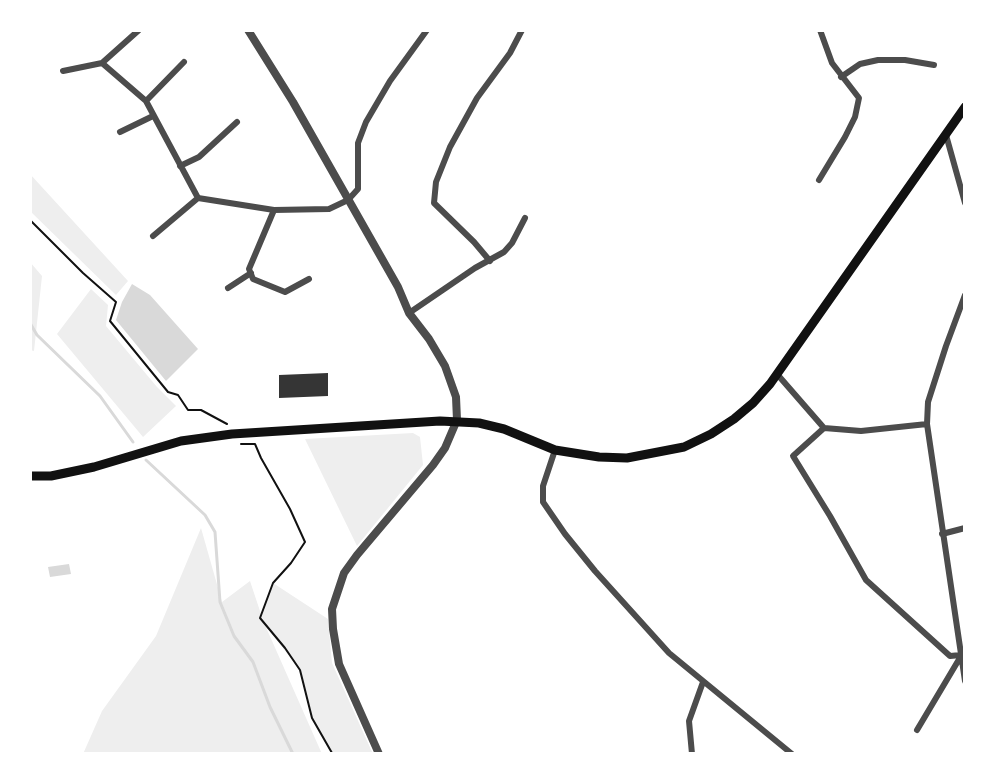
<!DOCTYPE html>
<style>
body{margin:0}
#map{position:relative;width:995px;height:784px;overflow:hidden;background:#fff;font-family:"PT Sans Narrow",sans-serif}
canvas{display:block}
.frame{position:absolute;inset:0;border:32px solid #fff;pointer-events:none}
</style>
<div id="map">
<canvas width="995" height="784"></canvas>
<div class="frame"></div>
</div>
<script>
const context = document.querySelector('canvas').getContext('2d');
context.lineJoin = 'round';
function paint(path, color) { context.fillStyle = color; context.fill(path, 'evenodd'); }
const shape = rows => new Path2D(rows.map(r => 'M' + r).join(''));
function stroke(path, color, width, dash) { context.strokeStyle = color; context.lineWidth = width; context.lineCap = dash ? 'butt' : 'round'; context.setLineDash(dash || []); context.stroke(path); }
paint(shape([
 [30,174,128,281,116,295,30,211],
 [30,262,42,276,34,351,30,350],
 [91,289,108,305,106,326,157,387,176,406,143,437,57,334],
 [413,433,420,437,423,465,357,546,305,439],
 [201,528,222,602,250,581,261,614,273,583,328,619,332,663,373,754,332,753,312,718,300,670,265,625,322,754,83,754,102,711,156,636]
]), '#eee');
paint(shape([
 [132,284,150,295,198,349,166,381,116,320,122,302],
 [69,564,71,574,50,577,48,567]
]), '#d9d9d9');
stroke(shape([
 [30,323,37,335,100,396,133,442],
 [146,460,205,515,215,532,220,602,234,636,253,662,270,707,293,754]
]), '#d9d9d9', 3);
paint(shape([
 [328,373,328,396,279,398,279,375]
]), '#353535');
stroke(shape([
 [30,220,83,273,116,302,110,321,168,392,178,395,188,410,201,410,227,424],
 [241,444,255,444,261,458,290,509,305,542,291,563,273,583,260,618,285,648,300,670,312,718,332,753,335,754]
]), '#111', 2);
stroke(shape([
 [102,63,139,30],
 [63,71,102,63,146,101,198,198,274,210,329,209,348,200,358,189,358,143,366,122,390,81,427,30],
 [841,77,860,64,878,60,905,60,934,65],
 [146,101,184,62],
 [120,132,153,116],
 [946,135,965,203],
 [180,166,199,157,237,122],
 [819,180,845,137,855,117,859,98,832,63,820,30],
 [274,210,249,269,253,279,285,292,309,279],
 [153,236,198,198],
 [490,261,474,242,434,203,436,182,450,147,477,98,510,53,522,30],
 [228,288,251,273],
 [965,295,946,346,928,402,927,424,965,681],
 [409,313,475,268,504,252,512,243,525,218],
 [777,374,824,428],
 [927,424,861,431,824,428,793,456,830,516,866,580,950,656,961,655],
 [555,450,543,486,543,502,565,534,595,571,669,653,792,754],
 [942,534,965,528],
 [917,730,961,656],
 [692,754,689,721,703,682]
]), '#4c4c4c', 6);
stroke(shape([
 [248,30,293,102,398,287,409,313,429,339,445,366,456,397,457,420,445,448,433,465,357,555,344,573,332,609,333,629,339,664,379,754]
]), '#4c4c4c', 8);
stroke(shape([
 [30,476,51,476,94,467,181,441,232,434,440,421,479,423,504,429,555,450,599,457,627,458,684,447,711,434,734,419,753,403,770,384,965,107]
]), '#111', 9);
</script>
